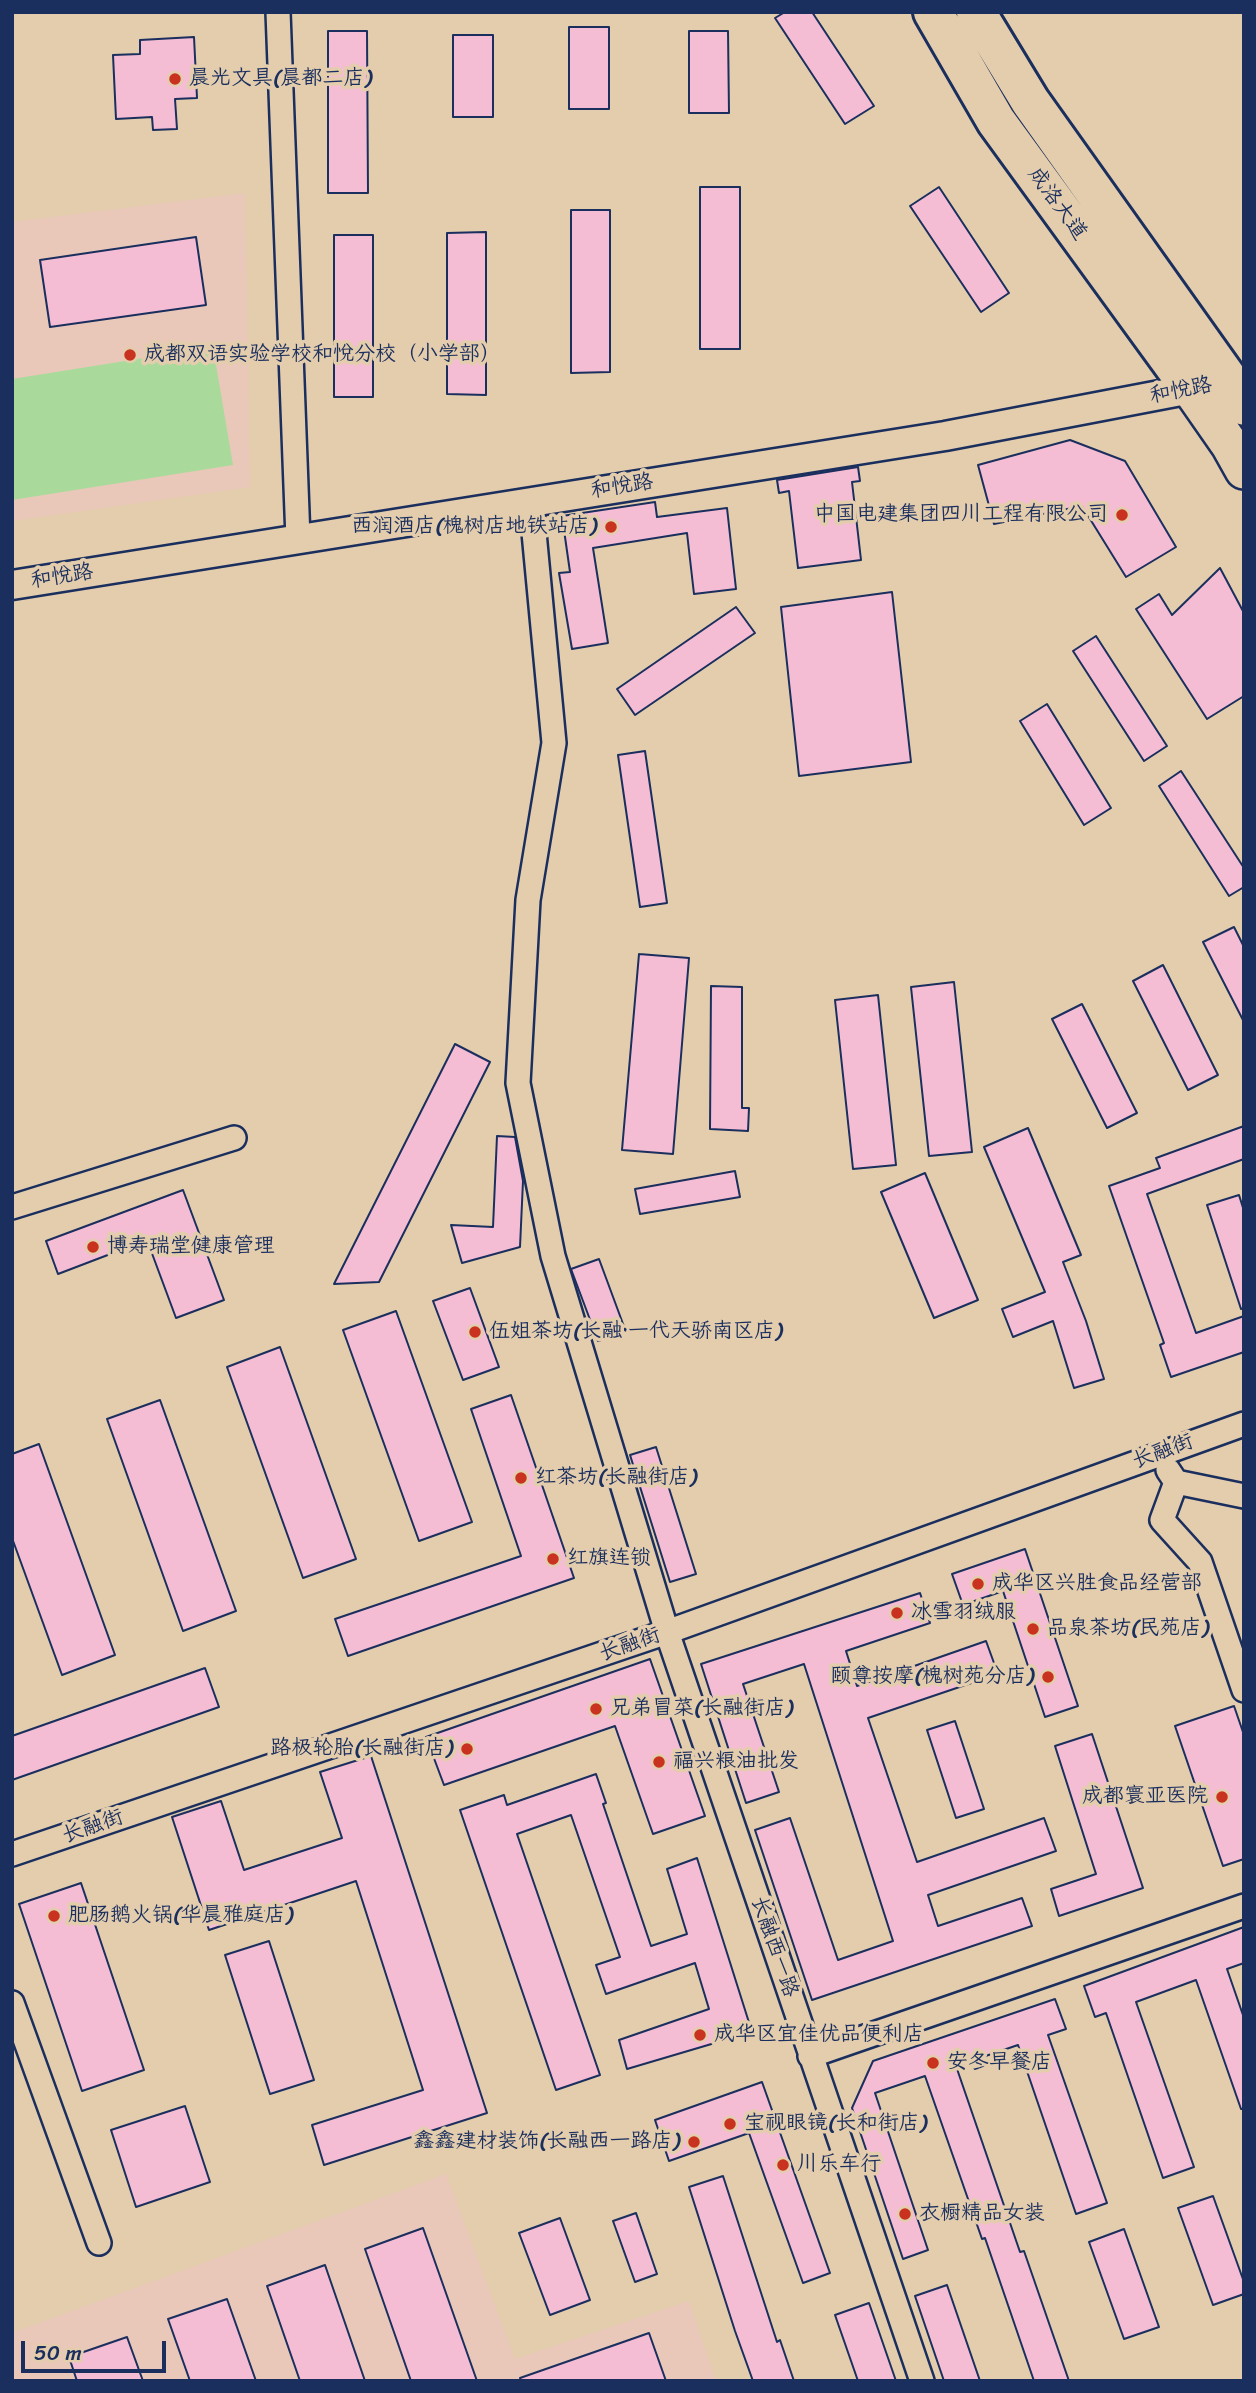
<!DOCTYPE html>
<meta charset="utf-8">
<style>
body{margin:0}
#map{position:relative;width:1256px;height:2393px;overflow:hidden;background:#e4cdad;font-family:Sriracha,sans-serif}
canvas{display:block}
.frame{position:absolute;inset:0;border:14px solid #1b2f5e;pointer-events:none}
.scale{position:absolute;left:21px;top:2341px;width:145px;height:32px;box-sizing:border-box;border:4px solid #1b2f5e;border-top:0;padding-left:9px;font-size:21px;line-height:24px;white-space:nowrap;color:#1b2f5e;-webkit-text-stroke:5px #e4cdad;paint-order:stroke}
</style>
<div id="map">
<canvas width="1256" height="2393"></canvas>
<div class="frame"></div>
<div class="scale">50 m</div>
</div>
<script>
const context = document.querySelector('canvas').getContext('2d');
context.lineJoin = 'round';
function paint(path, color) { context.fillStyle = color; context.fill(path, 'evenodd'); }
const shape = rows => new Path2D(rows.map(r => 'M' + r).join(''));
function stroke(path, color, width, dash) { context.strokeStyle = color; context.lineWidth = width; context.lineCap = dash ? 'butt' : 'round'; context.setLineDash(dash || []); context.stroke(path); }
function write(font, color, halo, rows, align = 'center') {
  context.font = font + ' Sriracha,"LXGW WenKai TC",sans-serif'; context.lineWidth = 7; context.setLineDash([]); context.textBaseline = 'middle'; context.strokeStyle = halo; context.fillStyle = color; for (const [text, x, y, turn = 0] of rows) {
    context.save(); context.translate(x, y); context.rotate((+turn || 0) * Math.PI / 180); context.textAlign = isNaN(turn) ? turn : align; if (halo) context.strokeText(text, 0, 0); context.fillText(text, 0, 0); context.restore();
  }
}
paint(shape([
 [245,193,250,487,12,521,12,222],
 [446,2174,515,2359,689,2301,716,2381,12,2381,12,2333]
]), '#e9c8b9');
paint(shape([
 [213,347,233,465,12,500,12,379]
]), '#a9da9b');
const building = shape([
 [785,12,812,12,874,106,845,124,775,18,785,12],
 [569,27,609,27,609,109,569,109,569,27],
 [328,31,367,31,368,193,328,193,328,31],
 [689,31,728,31,729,113,689,113,689,31],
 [453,35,493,35,493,117,453,117,453,35],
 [194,37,197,98,175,99,177,129,153,130,152,117,116,119,113,55,140,54,140,40,194,37],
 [700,187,740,187,740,349,700,349,700,187],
 [939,187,1009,293,981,312,910,206,939,187],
 [571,210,610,210,610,372,571,373,571,210],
 [486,232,486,395,447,394,447,233,486,232],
 [334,235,373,235,373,397,334,397,334,235],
 [196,237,206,305,50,327,40,260,196,237],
 [1070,440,1125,461,1176,547,1126,577,1082,506,994,524,978,465,1070,440],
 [858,467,860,481,852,482,861,560,798,568,789,491,779,493,777,480,858,467],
 [655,502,657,517,727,508,736,589,694,594,687,533,593,548,608,643,572,649,559,573,570,572,562,516,655,502],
 [1220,568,1244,613,1244,696,1207,719,1136,609,1159,594,1172,615,1220,568],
 [892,592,911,762,799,776,781,607,892,592],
 [736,607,755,633,635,715,617,689,736,607],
 [1096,636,1167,746,1144,761,1073,651,1096,636],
 [1047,704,1111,808,1084,825,1020,721,1047,704],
 [645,751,667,903,640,907,618,755,645,751],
 [1181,771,1244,868,1244,887,1229,896,1159,786,1181,771],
 [1234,927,1244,947,1244,1022,1203,942,1234,927],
 [639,954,689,958,673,1154,622,1150,639,954],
 [1163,965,1218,1075,1188,1090,1133,981,1163,965],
 [954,982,972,1152,929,1156,911,987,954,982],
 [711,986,742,987,742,1108,749,1108,748,1131,710,1129,711,986],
 [878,995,896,1165,853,1169,835,1000,878,995],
 [1082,1004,1137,1113,1107,1128,1052,1019,1082,1004],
 [455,1044,490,1062,379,1282,334,1284,455,1044],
 [1244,1126,1244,1159,1147,1194,1196,1333,1244,1316,1244,1352,1171,1377,1160,1345,1164,1343,1109,1186,1160,1168,1156,1158,1244,1126],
 [1028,1128,1081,1255,1063,1262,1086,1321,1104,1379,1074,1388,1053,1321,1013,1337,1002,1309,1045,1292,984,1147,1028,1128],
 [497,1136,515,1137,523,1181,520,1247,462,1263,451,1225,493,1227,497,1136],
 [735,1171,740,1197,640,1214,635,1189,735,1171],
 [925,1173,978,1300,934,1318,881,1192,925,1173],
 [183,1190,224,1300,176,1318,147,1240,58,1274,46,1241,183,1190],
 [1239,1195,1244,1211,1244,1308,1241,1309,1207,1205,1239,1195],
 [599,1259,626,1332,598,1341,571,1269,599,1259],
 [470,1288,499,1367,463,1380,433,1301,470,1288],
 [396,1311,472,1522,419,1541,343,1330,396,1311],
 [280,1347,356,1559,303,1578,227,1367,280,1347],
 [511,1395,574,1578,348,1656,335,1619,521,1556,471,1409,511,1395],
 [160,1400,236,1611,183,1631,107,1419,160,1400],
 [39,1444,115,1655,62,1675,12,1538,12,1454,39,1444],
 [656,1447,696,1574,670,1582,630,1455,656,1447],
 [1025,1549,1078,1706,1045,1717,1003,1591,963,1605,952,1574,1025,1549],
 [920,1593,930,1623,846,1651,857,1686,986,1641,998,1674,868,1718,917,1862,1044,1818,1056,1851,928,1895,938,1926,1022,1898,1032,1926,812,2000,755,1830,790,1818,838,1960,893,1941,804,1664,743,1684,779,1792,746,1803,701,1664,920,1593],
 [650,1659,705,1816,653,1834,615,1726,444,1785,426,1737,650,1659],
 [205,1668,219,1707,12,1780,12,1736,205,1668],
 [1234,1706,1244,1735,1244,1859,1223,1866,1175,1726,1234,1706],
 [955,1721,984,1809,956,1818,927,1730,955,1721],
 [1092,1734,1143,1888,1059,1916,1051,1889,1096,1874,1055,1746,1092,1734],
 [371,1756,487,2113,324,2165,312,2125,423,2090,356,1881,209,1930,172,1817,221,1801,244,1870,342,1838,320,1772,371,1756],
 [596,1774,606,1803,603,1804,651,1946,687,1934,667,1869,697,1858,752,2032,627,2069,619,2040,709,2009,695,1963,606,1994,596,1965,620,1957,571,1815,517,1834,600,2075,556,2090,460,1810,504,1795,507,1805,596,1774],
 [81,1883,144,2070,82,2091,19,1904,81,1883],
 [1244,1927,1244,1963,1227,1969,1244,2018,1244,2109,1241,2109,1196,1980,1136,2002,1194,2167,1163,2178,1106,2013,1095,2017,1084,1986,1244,1927],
 [269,1941,314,2080,270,2094,225,1955,269,1941],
 [1055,1999,1066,2029,1048,2035,1107,2203,1076,2214,1018,2045,956,2066,1020,2252,1024,2251,1069,2381,1034,2381,985,2238,982,2239,925,2076,875,2093,928,2250,903,2259,852,2108,873,2061,1055,1999],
 [762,2082,830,2273,803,2283,749,2133,669,2161,655,2120,762,2082],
 [185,2106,210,2182,136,2207,111,2130,185,2106],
 [723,2176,777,2342,780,2340,794,2381,753,2381,735,2331,689,2187,723,2176],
 [1213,2196,1244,2282,1244,2294,1213,2305,1178,2208,1213,2196],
 [636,2213,657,2274,635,2282,613,2221,636,2213],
 [560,2218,590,2300,550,2315,519,2233,560,2218],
 [423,2228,477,2381,411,2381,365,2249,423,2228],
 [1124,2229,1159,2327,1124,2339,1089,2242,1124,2229],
 [325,2265,365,2381,300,2381,267,2286,325,2265],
 [947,2285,980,2381,944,2381,915,2296,947,2285],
 [227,2299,256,2381,190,2381,168,2319,227,2299],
 [869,2303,896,2381,858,2381,835,2315,869,2303],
 [649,2333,666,2381,521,2381,520,2378,649,2333],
 [127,2337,143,2381,77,2381,69,2357,127,2337]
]);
paint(building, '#f5bdd4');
stroke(building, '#1b2f5e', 2);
const minor = shape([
 [278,12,298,539],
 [531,501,554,743,528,900,518,1083,553,1256,667,1632,922,2381],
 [12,1207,234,1138],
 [1168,1470,1176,1482,1244,1496],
 [1176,1482,1162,1520,1200,1562,1244,1690],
 [12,1854,667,1632,1244,1424],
 [12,2003,99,2243],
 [810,2056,1244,1906]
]);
const tertiary = shape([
 [12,585,945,436,1207,386]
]);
const primary = shape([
 [1230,382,1244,406],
 [1191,389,1230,445,1244,470]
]);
const trunk = shape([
 [933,12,996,121,1191,389],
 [976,12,1030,101,1230,382]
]);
stroke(minor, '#1b2f5e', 28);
stroke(tertiary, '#1b2f5e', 33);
stroke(primary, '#1b2f5e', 42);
stroke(trunk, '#1b2f5e', 44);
stroke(minor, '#e4cdad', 23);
stroke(tertiary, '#e4cdad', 28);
stroke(primary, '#e4cdad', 37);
stroke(trunk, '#e4cdad', 38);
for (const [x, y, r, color] of [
 [175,79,7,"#c8321e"],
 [130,355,7,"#c8321e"],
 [1122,515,7,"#c8321e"],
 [611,527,7,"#c8321e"],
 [93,1247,7,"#c8321e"],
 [475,1332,7,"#c8321e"],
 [521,1478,7,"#c8321e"],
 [553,1559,7,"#c8321e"],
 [978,1584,7,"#c8321e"],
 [897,1613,7,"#c8321e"],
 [1033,1629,7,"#c8321e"],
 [1048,1677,7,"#c8321e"],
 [596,1709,7,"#c8321e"],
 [467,1749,7,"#c8321e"],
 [659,1762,7,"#c8321e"],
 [1222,1797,7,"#c8321e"],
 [54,1916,7,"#c8321e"],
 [700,2035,7,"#c8321e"],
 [933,2063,7,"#c8321e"],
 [730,2124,7,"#c8321e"],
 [694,2142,7,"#c8321e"],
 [783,2165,7,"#c8321e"],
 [905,2214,7,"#c8321e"]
]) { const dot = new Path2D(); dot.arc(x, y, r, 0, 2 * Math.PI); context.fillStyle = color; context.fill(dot); stroke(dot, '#e4cdad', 2.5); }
write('21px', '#1b2f5e', '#e4cdad', [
 ["晨光文具(晨都二店)",189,79],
 ["成都双语实验学校和悦分校（小学部）",144,355],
 ["中国电建集团四川工程有限公司",1108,515,"right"],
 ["西润酒店(槐树店地铁站店)",597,527,"right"],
 ["博寿瑞堂健康管理",107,1247],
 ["伍姐茶坊(长融·一代天骄南区店)",489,1332],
 ["红茶坊(长融街店)",535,1478],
 ["红旗连锁",567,1559],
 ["成华区兴胜食品经营部",992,1584],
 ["冰雪羽绒服",911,1613],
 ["品泉茶坊(民苑店)",1047,1629],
 ["颐尊按摩(槐树苑分店)",1034,1677,"right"],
 ["兄弟冒菜(长融街店)",610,1709],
 ["路极轮胎(长融街店)",453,1749,"right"],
 ["福兴粮油批发",673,1762],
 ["成都寰亚医院",1208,1797,"right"],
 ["肥肠鹅火锅(华晨雅庭店)",68,1916],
 ["成华区宜佳优品便利店",714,2035],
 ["安冬早餐店",947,2063],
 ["宝视眼镜(长和街店)",744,2124],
 ["鑫鑫建材装饰(长融西一路店)",680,2142,"right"],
 ["川乐车行",797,2165],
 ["衣橱精品女装",919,2214]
], 'left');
write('21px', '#1b2f5e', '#e4cdad', [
 ["成洛大道",1057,204,54],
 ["和悦路",1181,391,-11],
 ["和悦路",622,487,-9],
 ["和悦路",62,577,-9],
 ["长融街",1163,1452,-20],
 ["长融街",630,1645,-19],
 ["长融街",93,1827,-19],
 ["长融西一路",774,1947,71]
]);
</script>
